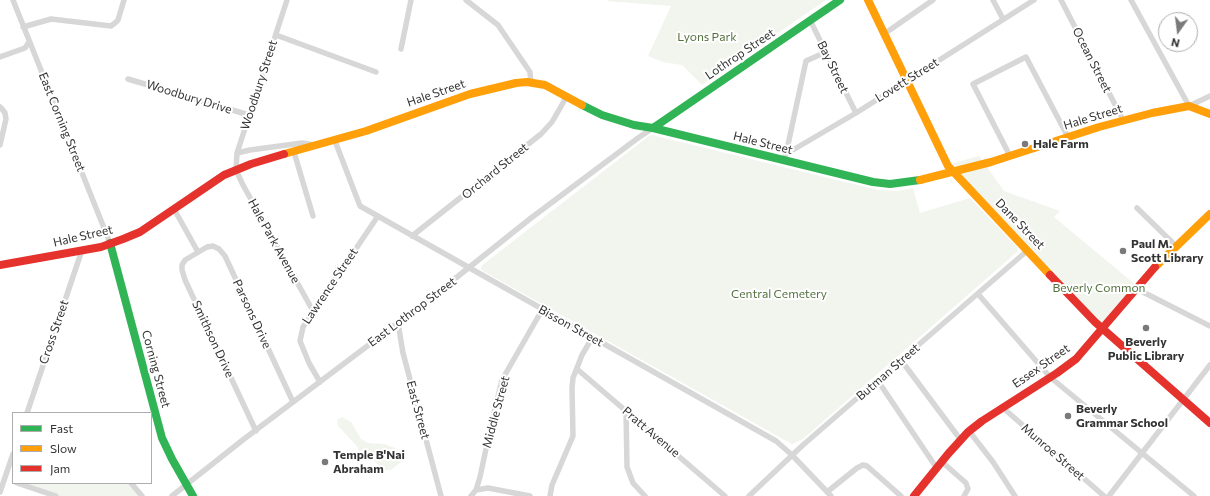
<!DOCTYPE html>
<style>
body{margin:0}
#map{position:relative;width:1210px;height:496px;overflow:hidden;background:#fff;font-family:Commissioner,sans-serif}
canvas{display:block}
.legend{position:absolute;left:12px;top:412px;width:140px;height:72px;box-sizing:border-box;background:#fff;border:1px solid #adadad;margin:0;padding:5px 7px;list-style:none;font-size:12px;color:#333}
.legend li{display:flex;align-items:center;gap:8px;height:20px}
.legend b{width:20px;border:1px solid #adadad}
.north{position:absolute;left:1158px;top:12px;width:40px;height:40px;box-sizing:border-box;background:#fff;border:1px solid #adadad;border-radius:50%;rotate:194deg;font-size:11px;font-weight:700;line-height:16px;text-align:center;color:#333}
.north::after{content:'';display:block;margin:auto;width:14px;height:18px;background:#7a7a7a;clip-path:polygon(50% 0,100% 100%,50% 72%,0 100%)}
</style>
<div id="map">
<canvas width="1210" height="496"></canvas>
<ul class="legend">
<li><b style="height:5px;background:#30b455"></b>Fast</li>
<li><b style="height:5px;background:#ff9f0a"></b>Slow</li>
<li><b style="height:5px;background:#e5322d"></b>Jam</li>
</ul>
<div class="north">N</div>
</div>
<script>
const context = document.querySelector('canvas').getContext('2d');
context.lineJoin = 'round';
function paint(path, color) { context.fillStyle = color; context.fill(path, 'evenodd'); }
const shape = rows => new Path2D(rows.map(r => 'M' + r).join(''));
function stroke(path, color, width, dash) { context.strokeStyle = color; context.lineWidth = width; context.lineCap = dash ? 'butt' : 'round'; context.setLineDash(dash || []); context.stroke(path); }
function write(font, color, halo, rows, align = 'center') {
  context.font = font + ' Commissioner,sans-serif'; context.lineWidth = 4; context.setLineDash([]); context.textBaseline = 'middle'; context.strokeStyle = halo; context.fillStyle = color; for (const [text, x, y, turn = 0] of rows) {
    context.save(); context.translate(x, y); context.rotate((+turn || 0) * Math.PI / 180); context.textAlign = isNaN(turn) ? turn : align; if (halo) context.strokeText(text, 0, 0); context.fillText(text, 0, 0); context.restore();
  }
}
paint(shape([
 [608,0,826,0,702,85,682,65,663,62,648,56,671,6,607,1],
 [652,135,878,190,898,191,913,188,920,213,970,198,1017,247,1018,251,803,439,792,444,781,438,483,271,481,269,481,266,649,136],
 [979,156,1004,191,1060,211,1054,217,1137,286,1100,326,950,164],
 [342,417,351,422,361,439,368,443,384,444,395,448,402,455,402,461,391,470,384,470,379,467,377,463,371,458,361,454,356,445,338,426,337,420],
 [15,483,132,483,143,496,53,496]
]), '#f1f5ed');
stroke(shape([
 [13,0,110,243],
 [287,0,237,153,236,170,243,185,313,311],
 [466,0,498,25,530,72,531,83],
 [993,0,1003,19],
 [1061,0,1123,120],
 [1131,0,1189,106,1210,96],
 [810,20,856,113],
 [23,27,51,19,111,26,115,23,118,20,124,0],
 [884,34,933,0],
 [276,35,376,72],
 [401,49,411,0],
 [0,57,25,48,29,42],
 [128,79,249,115],
 [0,107,2,109,5,113,6,119,0,145],
 [335,141,360,206,776,441,792,455,831,496],
 [294,152,313,216],
 [237,153,250,150,302,143,315,145],
 [786,154,806,61,826,52],
 [1010,156,973,84,1026,57,1068,137],
 [783,161,786,154,856,113,1034,0],
 [1137,208,1176,246],
 [174,209,198,252],
 [412,236,541,134,552,122,567,96],
 [1135,288,1210,326],
 [978,294,1050,377,1194,496],
 [398,323,403,353,441,496],
 [901,360,960,439],
 [577,369,725,496],
 [878,381,936,467],
 [320,382,309,363,300,341,303,327,378,216],
 [1002,407,1104,496],
 [626,410,627,467,633,483,645,496],
 [27,413,82,250],
 [256,431,185,280,182,270,182,265,185,260,207,247,213,246,219,249,225,256,293,402],
 [969,431,993,462,1015,496],
 [941,461,966,483,968,489,964,496],
 [17,483,56,496],
 [131,483,142,496],
 [476,490,488,488,530,496],
 [0,492,13,454],
 [827,492,857,468,863,465,867,466,901,496],
 [172,496,244,439,427,301,531,218,638,138,653,128],
 [471,496,476,490,480,477,490,430,502,380,542,310],
 [550,496,552,485,573,436,572,388,573,378,582,355,592,338],
 [749,496,803,445,1028,250],
 [1109,496,1210,365]
]), '#d7d7d7', 5.5);
stroke(shape([
 [582,105,602,115,634,125,653,128,873,182,890,184,920,180],
 [653,128,840,0],
 [110,243,162,438,172,459,193,496]
]), '#30b455', 8);
stroke(shape([
 [868,0,948,166,1050,275],
 [284,154,366,131,470,94,516,83,527,82,545,85,582,105],
 [920,180,991,162,1099,127,1152,113,1189,106,1210,114],
 [1155,267,1210,214]
]), '#ff9f0a', 8);
stroke(shape([
 [0,265,101,247,123,239,140,232,224,175,251,164,284,154],
 [1050,275,1095,322,1210,423],
 [914,496,948,454,968,432,982,421,1057,373,1076,359,1155,267]
]), '#e5322d', 8);
for (const [x, y, r, color] of [
 [1025,144,4,"#7a7a7a"],
 [1123,251,4,"#7a7a7a"],
 [1146,328,4,"#7a7a7a"],
 [1068,416,4,"#7a7a7a"],
 [325,462,4,"#7a7a7a"]
]) { const dot = new Path2D(); dot.arc(x, y, r, 0, 2 * Math.PI); context.fillStyle = color; context.fill(dot); stroke(dot, '#fff', 1.5); }
write('12px', '#53713e', '#fff', [
 ["Lyons Park",707,37],
 ["Beverly Common",1099,288],
 ["Central Cemetery",779,294]
]);
write('12px', '#333', '#fff', [
 ["Lothrop Street",740,54,-34],
 ["Ocean Street",1092,60,63],
 ["Bay Street",833,67,64],
 ["Lovett Street",907,80,-32],
 ["Woodbury Street",259,85,-72],
 ["Hale Street",436,93,-19],
 ["Woodbury Drive",189,97,17],
 ["Hale Street",1093,117,-17],
 ["East Corning Street",62,122,68],
 ["Hale Street",763,143,14],
 ["Orchard Street",495,171,-39],
 ["Dane Street",1020,224,46],
 ["Hale Street",83,236,-13],
 ["Hale Park Avenue",274,241,61],
 ["Lawrence Street",330,286,-56],
 ["East Lothrop Street",412,312,-37],
 ["Parsons Drive",252,314,65],
 ["Bisson Street",571,326,29],
 ["Cross Street",54,332,-71],
 ["Smithson Drive",213,339,65],
 ["Essex Street",1041,366,-35],
 ["Corning Street",156,369,75],
 ["Butman Street",888,372,-41],
 ["East Street",418,410,75],
 ["Middle Street",496,412,-75],
 ["Pratt Avenue",651,432,40],
 ["Munroe Street",1053,452,41]
]);
write('bold 12px', '#333', '#fff', [
 ["Hale Farm",1033,144],
 ["Paul M.",1131,244],
 ["Scott Library",1131,258],
 ["Beverly",1146,342,"center"],
 ["Public Library",1146,356,"center"],
 ["Beverly",1076,409],
 ["Grammar School",1076,423],
 ["Temple B'Nai",333,455],
 ["Abraham",333,469]
], 'left');
</script>
